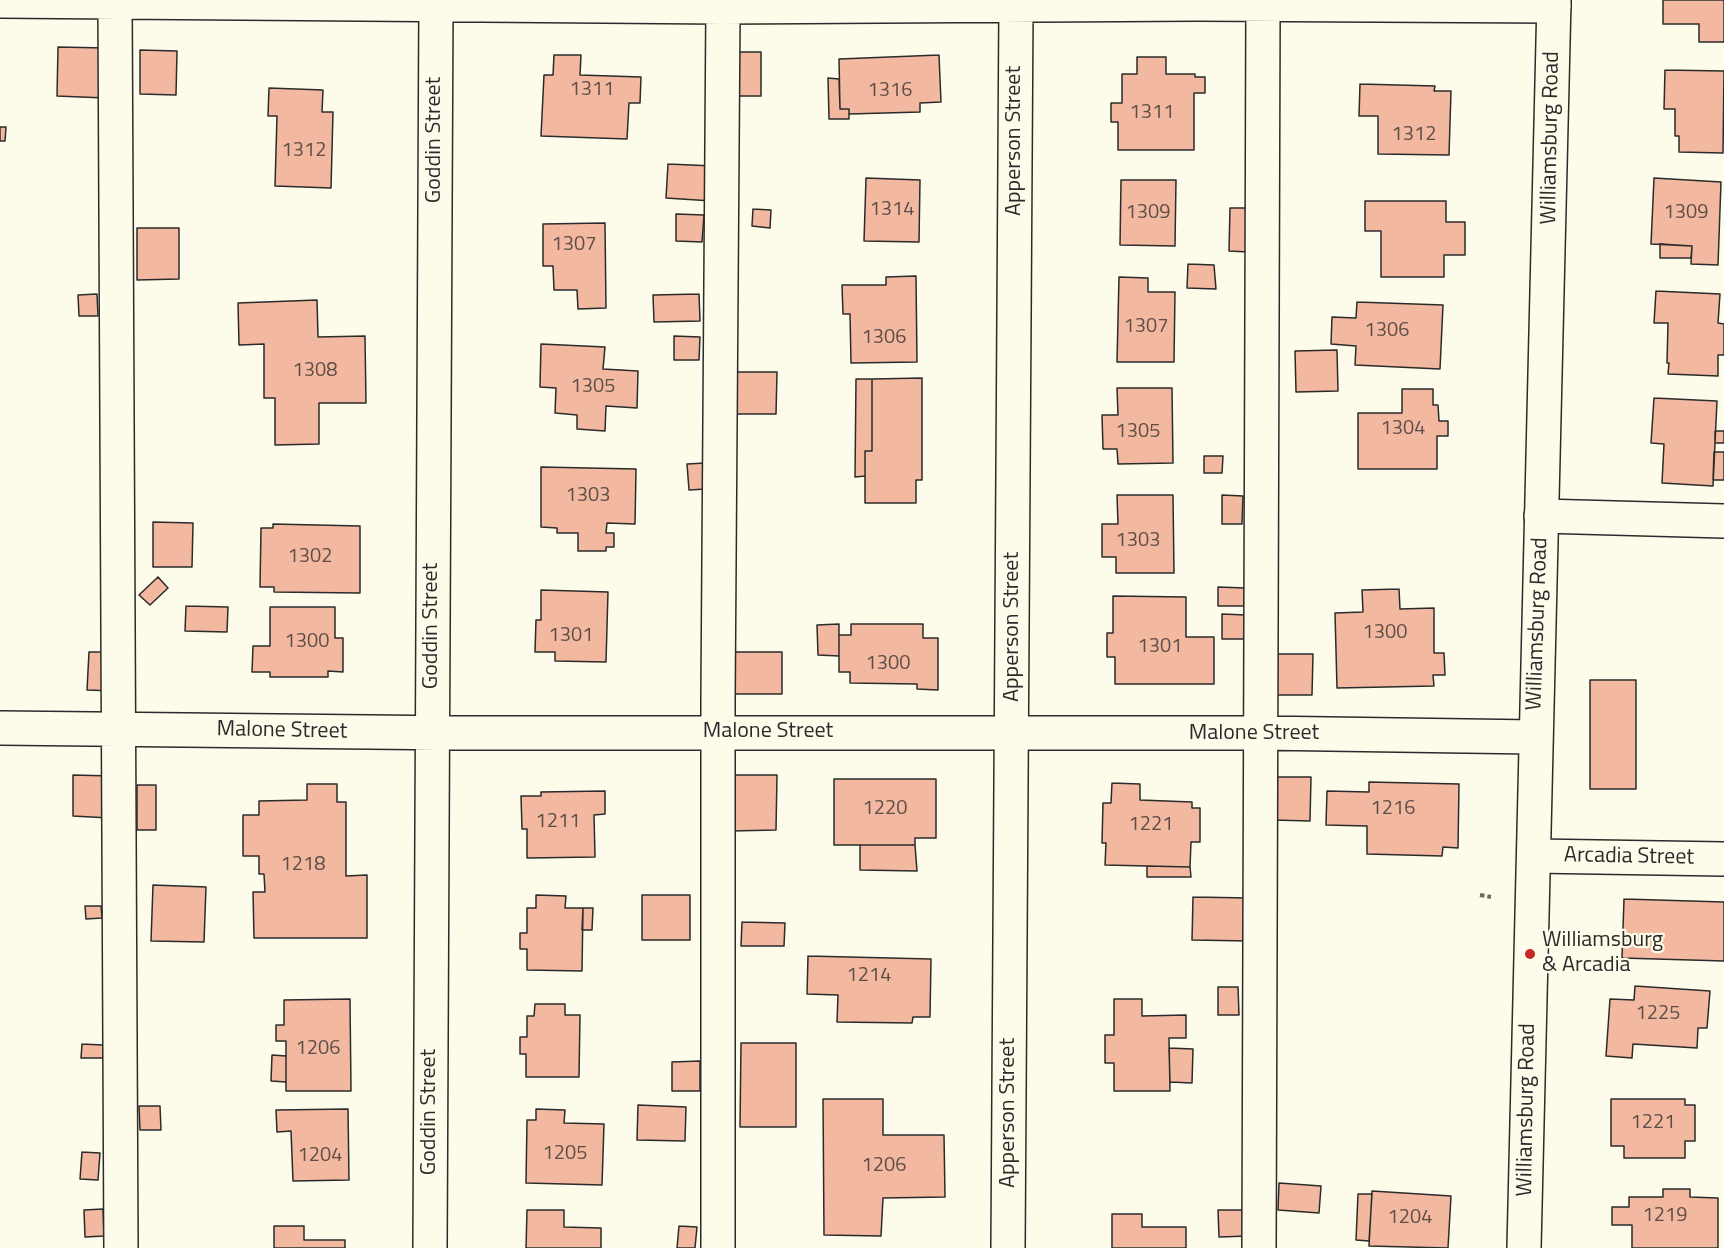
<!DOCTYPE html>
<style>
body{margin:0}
canvas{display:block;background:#fdfbea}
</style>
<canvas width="1724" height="1248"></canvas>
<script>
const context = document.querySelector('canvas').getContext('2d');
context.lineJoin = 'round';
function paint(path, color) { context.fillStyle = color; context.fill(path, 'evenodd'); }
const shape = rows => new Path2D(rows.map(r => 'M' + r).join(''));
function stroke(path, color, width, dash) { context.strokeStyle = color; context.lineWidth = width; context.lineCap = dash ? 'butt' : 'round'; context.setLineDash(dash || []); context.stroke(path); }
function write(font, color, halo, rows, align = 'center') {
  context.font = font + ' "Titillium Web",sans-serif'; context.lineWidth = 4.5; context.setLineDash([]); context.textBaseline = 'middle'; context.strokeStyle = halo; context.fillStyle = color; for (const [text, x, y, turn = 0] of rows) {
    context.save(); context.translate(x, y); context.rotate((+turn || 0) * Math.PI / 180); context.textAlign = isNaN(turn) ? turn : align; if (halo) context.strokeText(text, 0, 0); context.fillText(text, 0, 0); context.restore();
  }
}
const building = shape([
 [1663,0,1724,0,1724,42,1699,42,1699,24,1663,24,1663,0],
 [58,47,106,48,105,98,57,96,58,47],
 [140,50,177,51,176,95,140,94,140,50],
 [739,52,761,52,761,96,739,96,739,52],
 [554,55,581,55,580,75,641,77,640,103,629,103,627,139,541,136,544,75,553,75,554,55],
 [939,55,941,102,920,103,920,112,849,114,849,109,840,109,839,59,939,55],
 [1137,57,1166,57,1166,74,1195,74,1195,77,1205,77,1205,93,1194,93,1194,150,1118,150,1118,122,1111,122,1111,103,1122,103,1122,74,1137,74,1137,57],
 [1665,70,1724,71,1723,153,1679,152,1679,136,1675,136,1675,109,1664,109,1665,70],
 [828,78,839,79,840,109,849,109,849,119,829,119,828,78],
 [1360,84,1435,86,1434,91,1451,91,1449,155,1378,154,1378,116,1359,116,1360,84],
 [269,88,323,90,322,112,333,112,331,188,275,186,277,116,268,116,269,88],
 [0,127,6,127,5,141,0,141,0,127],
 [668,164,714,166,712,201,666,198,668,164],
 [866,178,920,180,919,242,864,241,866,178],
 [1654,178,1721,182,1718,265,1691,264,1692,246,1651,244,1654,178],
 [1121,180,1176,180,1175,246,1120,245,1121,180],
 [1365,201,1446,201,1446,222,1465,222,1465,255,1444,255,1444,277,1381,277,1381,231,1365,231,1365,201],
 [1230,208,1249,208,1248,252,1229,251,1230,208],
 [753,209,771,210,770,228,752,226,753,209],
 [676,214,704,215,702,242,676,241,676,214],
 [605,223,606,308,578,309,577,290,554,290,553,266,543,266,543,224,605,223],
 [137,228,179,228,179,279,137,280,137,228],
 [1660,244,1692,246,1691,258,1660,258,1660,244],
 [1188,264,1214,265,1216,289,1187,288,1188,264],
 [916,276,917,362,851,363,850,314,843,314,842,285,886,285,886,277,916,276],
 [1119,277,1148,278,1148,292,1175,292,1174,362,1117,362,1119,277],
 [1656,291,1720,294,1718,323,1724,324,1724,355,1718,355,1718,376,1668,374,1669,363,1667,363,1668,323,1654,323,1656,291],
 [97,294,98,316,79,316,78,295,97,294],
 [699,294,700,321,654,322,653,295,699,294],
 [317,300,318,337,365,336,366,403,319,403,319,444,275,445,275,398,264,398,264,344,239,345,238,303,317,300],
 [1357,302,1443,305,1440,369,1355,365,1356,346,1331,344,1332,317,1356,318,1357,302],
 [674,336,700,337,699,360,674,360,674,336],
 [541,344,605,347,603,369,638,371,637,408,606,406,605,431,577,429,577,415,555,413,556,388,540,387,541,344],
 [1337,350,1338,391,1296,392,1295,351,1337,350],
 [736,372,777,372,776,414,736,414,736,372],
 [922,378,922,480,916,480,916,503,865,503,865,451,872,451,872,379,922,378],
 [856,379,872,379,872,451,865,451,865,476,855,477,856,379],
 [1117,388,1172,388,1173,463,1118,464,1117,449,1103,449,1102,415,1118,415,1117,388],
 [1402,389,1433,389,1433,405,1438,405,1439,421,1448,421,1448,436,1437,436,1437,469,1358,469,1358,413,1402,413,1402,389],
 [1654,398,1717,401,1713,486,1662,483,1664,444,1651,443,1654,398],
 [1715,431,1724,431,1724,443,1715,443,1715,431],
 [1714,452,1724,452,1724,480,1713,480,1714,452],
 [1204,456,1223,456,1222,473,1204,473,1204,456],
 [705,463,706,489,689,490,687,464,705,463],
 [541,467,636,469,635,524,607,523,606,533,614,533,614,547,606,547,606,551,578,551,578,533,557,533,557,528,541,527,541,467],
 [1117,495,1173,495,1174,573,1116,573,1116,557,1102,557,1102,524,1118,524,1117,495],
 [1222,495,1243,496,1242,524,1222,524,1222,495],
 [153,522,193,523,192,567,153,567,153,522],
 [273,524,360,526,360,593,274,592,274,587,260,587,261,528,273,528,273,524],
 [158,577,168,588,150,605,139,595,158,577],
 [1218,587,1245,588,1244,606,1218,606,1218,587],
 [1399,589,1400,609,1434,608,1434,653,1444,653,1445,675,1433,675,1434,686,1337,688,1335,613,1363,612,1362,590,1399,589],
 [541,590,608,592,606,662,555,661,555,652,535,652,536,620,541,620,541,590],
 [1113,596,1186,597,1186,637,1214,637,1214,684,1115,684,1115,657,1107,657,1107,633,1113,633,1113,596],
 [186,606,228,607,227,632,185,631,186,606],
 [270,607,335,607,335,638,343,638,343,672,328,671,328,677,270,677,270,672,252,672,253,646,270,646,270,607],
 [1222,614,1246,615,1245,639,1222,639,1222,614],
 [839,624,839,656,818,655,817,625,839,624],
 [851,624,923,624,923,638,938,638,938,690,917,689,917,684,850,683,850,672,839,672,839,635,851,635,851,624],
 [89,652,114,652,114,691,87,690,89,652],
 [733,652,782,652,782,694,733,694,733,652],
 [1275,654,1313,654,1312,695,1274,695,1275,654],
 [1590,680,1636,680,1636,789,1590,789,1590,680],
 [73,775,111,776,109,818,73,816,73,775],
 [732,775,777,775,776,830,731,831,732,775],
 [1274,777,1311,777,1310,821,1273,820,1274,777],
 [834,779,936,779,936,838,915,838,915,845,834,845,834,779],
 [1369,782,1459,784,1458,848,1443,847,1442,856,1367,854,1367,826,1326,825,1327,791,1369,792,1369,782],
 [1112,783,1140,784,1140,800,1192,802,1192,808,1200,808,1200,842,1191,842,1190,867,1105,865,1106,843,1102,843,1103,803,1111,803,1112,783],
 [307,784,337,784,337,802,346,802,346,876,367,875,367,938,254,938,253,892,265,892,264,874,259,874,259,856,243,856,243,815,259,815,259,801,307,800,307,784],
 [137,785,156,785,156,830,137,830,137,785],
 [605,791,605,814,594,815,595,857,527,858,527,829,522,829,521,796,541,796,541,792,605,791],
 [860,845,915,845,917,871,860,870,860,845],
 [1147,866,1190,867,1191,877,1147,877,1147,866],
 [153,885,206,887,204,942,151,941,153,885],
 [536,895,566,896,565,908,583,908,582,971,527,970,527,949,520,949,520,933,527,933,527,908,536,908,536,895],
 [642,895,690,895,690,940,642,940,642,895],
 [1193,897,1250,898,1250,941,1192,940,1193,897],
 [1624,899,1724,902,1724,961,1622,958,1624,899],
 [85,906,101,906,102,918,86,919,85,906],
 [583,908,593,908,592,930,582,930,583,908],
 [742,922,785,923,784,946,741,946,742,922],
 [808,956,931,959,930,1017,913,1017,912,1023,837,1022,838,995,807,994,808,956],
 [1635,986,1710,991,1707,1028,1698,1028,1697,1048,1633,1044,1632,1058,1606,1056,1610,999,1634,1000,1635,986],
 [1218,987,1238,987,1239,1015,1218,1015,1218,987],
 [350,999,351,1091,286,1091,286,1041,276,1041,276,1025,284,1025,284,1000,350,999],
 [1114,999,1142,999,1142,1016,1186,1015,1186,1038,1169,1038,1170,1091,1114,1091,1114,1063,1105,1063,1105,1035,1114,1035,1114,999],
 [535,1004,565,1004,565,1015,580,1015,579,1077,526,1077,526,1054,520,1054,520,1037,527,1037,527,1016,534,1016,535,1004],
 [741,1043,796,1043,796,1127,740,1127,741,1043],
 [82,1044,103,1045,103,1058,81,1058,82,1044],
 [1169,1048,1193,1049,1192,1083,1170,1082,1169,1048],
 [272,1055,286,1056,286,1082,271,1081,272,1055],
 [700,1061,700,1091,672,1091,672,1062,700,1061],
 [823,1099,883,1099,883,1135,944,1135,945,1197,883,1198,881,1236,824,1235,823,1099],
 [1611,1099,1685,1099,1685,1105,1695,1105,1695,1141,1685,1141,1685,1158,1624,1158,1624,1146,1611,1146,1611,1099],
 [638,1105,686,1107,685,1141,637,1140,638,1105],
 [139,1106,160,1106,161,1130,140,1130,139,1106],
 [348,1109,349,1180,293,1181,291,1131,277,1132,276,1110,348,1109],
 [536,1109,565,1110,564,1123,604,1124,602,1185,526,1183,527,1120,536,1120,536,1109],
 [82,1152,100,1153,98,1180,80,1179,82,1152],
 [1279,1183,1321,1186,1319,1213,1278,1210,1279,1183],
 [1663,1189,1690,1189,1690,1197,1718,1198,1718,1248,1632,1248,1632,1225,1612,1225,1612,1207,1629,1207,1629,1197,1663,1197,1663,1189],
 [1372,1191,1451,1196,1448,1248,1369,1246,1372,1191],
 [1358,1194,1372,1194,1369,1241,1356,1240,1358,1194],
 [103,1209,104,1236,85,1237,84,1210,103,1209],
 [527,1210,564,1210,564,1227,601,1228,601,1248,526,1248,527,1210],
 [1218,1210,1249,1210,1249,1236,1219,1237,1218,1210],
 [1112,1214,1142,1214,1142,1227,1186,1227,1186,1248,1112,1248,1112,1214],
 [274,1226,304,1226,304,1240,345,1240,345,1248,274,1248,274,1226],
 [679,1226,697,1227,695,1248,677,1248,679,1226]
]);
paint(building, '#f2b8a0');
stroke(building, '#2b2b2b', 1.5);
const minor = shape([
 [0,1,723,7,1197,4,1554,6],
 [115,2,121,1248],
 [1541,516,1724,521],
 [0,728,461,733,1260,733,1535,737],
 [1534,856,1724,859],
 [430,1248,436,0],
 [718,1248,718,697,723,7],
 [1008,1248,1016,6],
 [1259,1248,1263,4]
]);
const major = shape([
 [1524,1248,1554,0]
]);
stroke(minor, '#2b2b2b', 36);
stroke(major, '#2b2b2b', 36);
stroke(shape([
 [1480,895,1491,897]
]), '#6a6964', 4, [4.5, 3]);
stroke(minor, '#fdfbea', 33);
stroke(major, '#fdfbea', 33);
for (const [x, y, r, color] of [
 [1530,954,6,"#c62828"]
]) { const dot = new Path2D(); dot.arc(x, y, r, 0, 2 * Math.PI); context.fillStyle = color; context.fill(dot); stroke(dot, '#fdfbea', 2); }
write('20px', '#5d4e48', null, [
 ["1311",592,90],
 ["1316",890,91],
 ["1311",1152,113],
 ["1312",1414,135],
 ["1312",304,151],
 ["1314",892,210],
 ["1309",1148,213],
 ["1309",1686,213],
 ["1307",574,245],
 ["1307",1146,327],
 ["1306",1387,331],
 ["1306",884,338],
 ["1308",315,371],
 ["1305",593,387],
 ["1304",1403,429],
 ["1305",1138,432],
 ["1303",588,496],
 ["1303",1138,541],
 ["1302",310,557],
 ["1300",1385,633],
 ["1301",571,636],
 ["1300",307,642],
 ["1301",1160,647],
 ["1300",888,664],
 ["1220",885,809],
 ["1216",1393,809],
 ["1211",558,822],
 ["1221",1151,825],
 ["1218",303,865],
 ["1214",869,976],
 ["1225",1658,1014],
 ["1206",318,1049],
 ["1221",1653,1123],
 ["1205",565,1154],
 ["1204",320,1156],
 ["1206",884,1166],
 ["1219",1665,1216],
 ["1204",1410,1218]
]);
write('22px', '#2b2b2b', '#fdfbea', [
 ["Williamsburg Road",1551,138,-89],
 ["Goddin Street",435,140,-90],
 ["Apperson Street",1015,141,-90],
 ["Williamsburg Road",1538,624,-88],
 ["Goddin Street",432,626,-90],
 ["Apperson Street",1013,627,-90],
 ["Malone Street",282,731,1],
 ["Malone Street",768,732],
 ["Malone Street",1254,734],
 ["Arcadia Street",1629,857,1],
 ["Williamsburg Road",1527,1110,-89],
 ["Goddin Street",430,1112,-90],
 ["Apperson Street",1009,1113,-90]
]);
write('22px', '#2b2b2b', '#fdfbea', [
 ["Williamsburg",1542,941],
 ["& Arcadia",1542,966]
], 'left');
</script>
